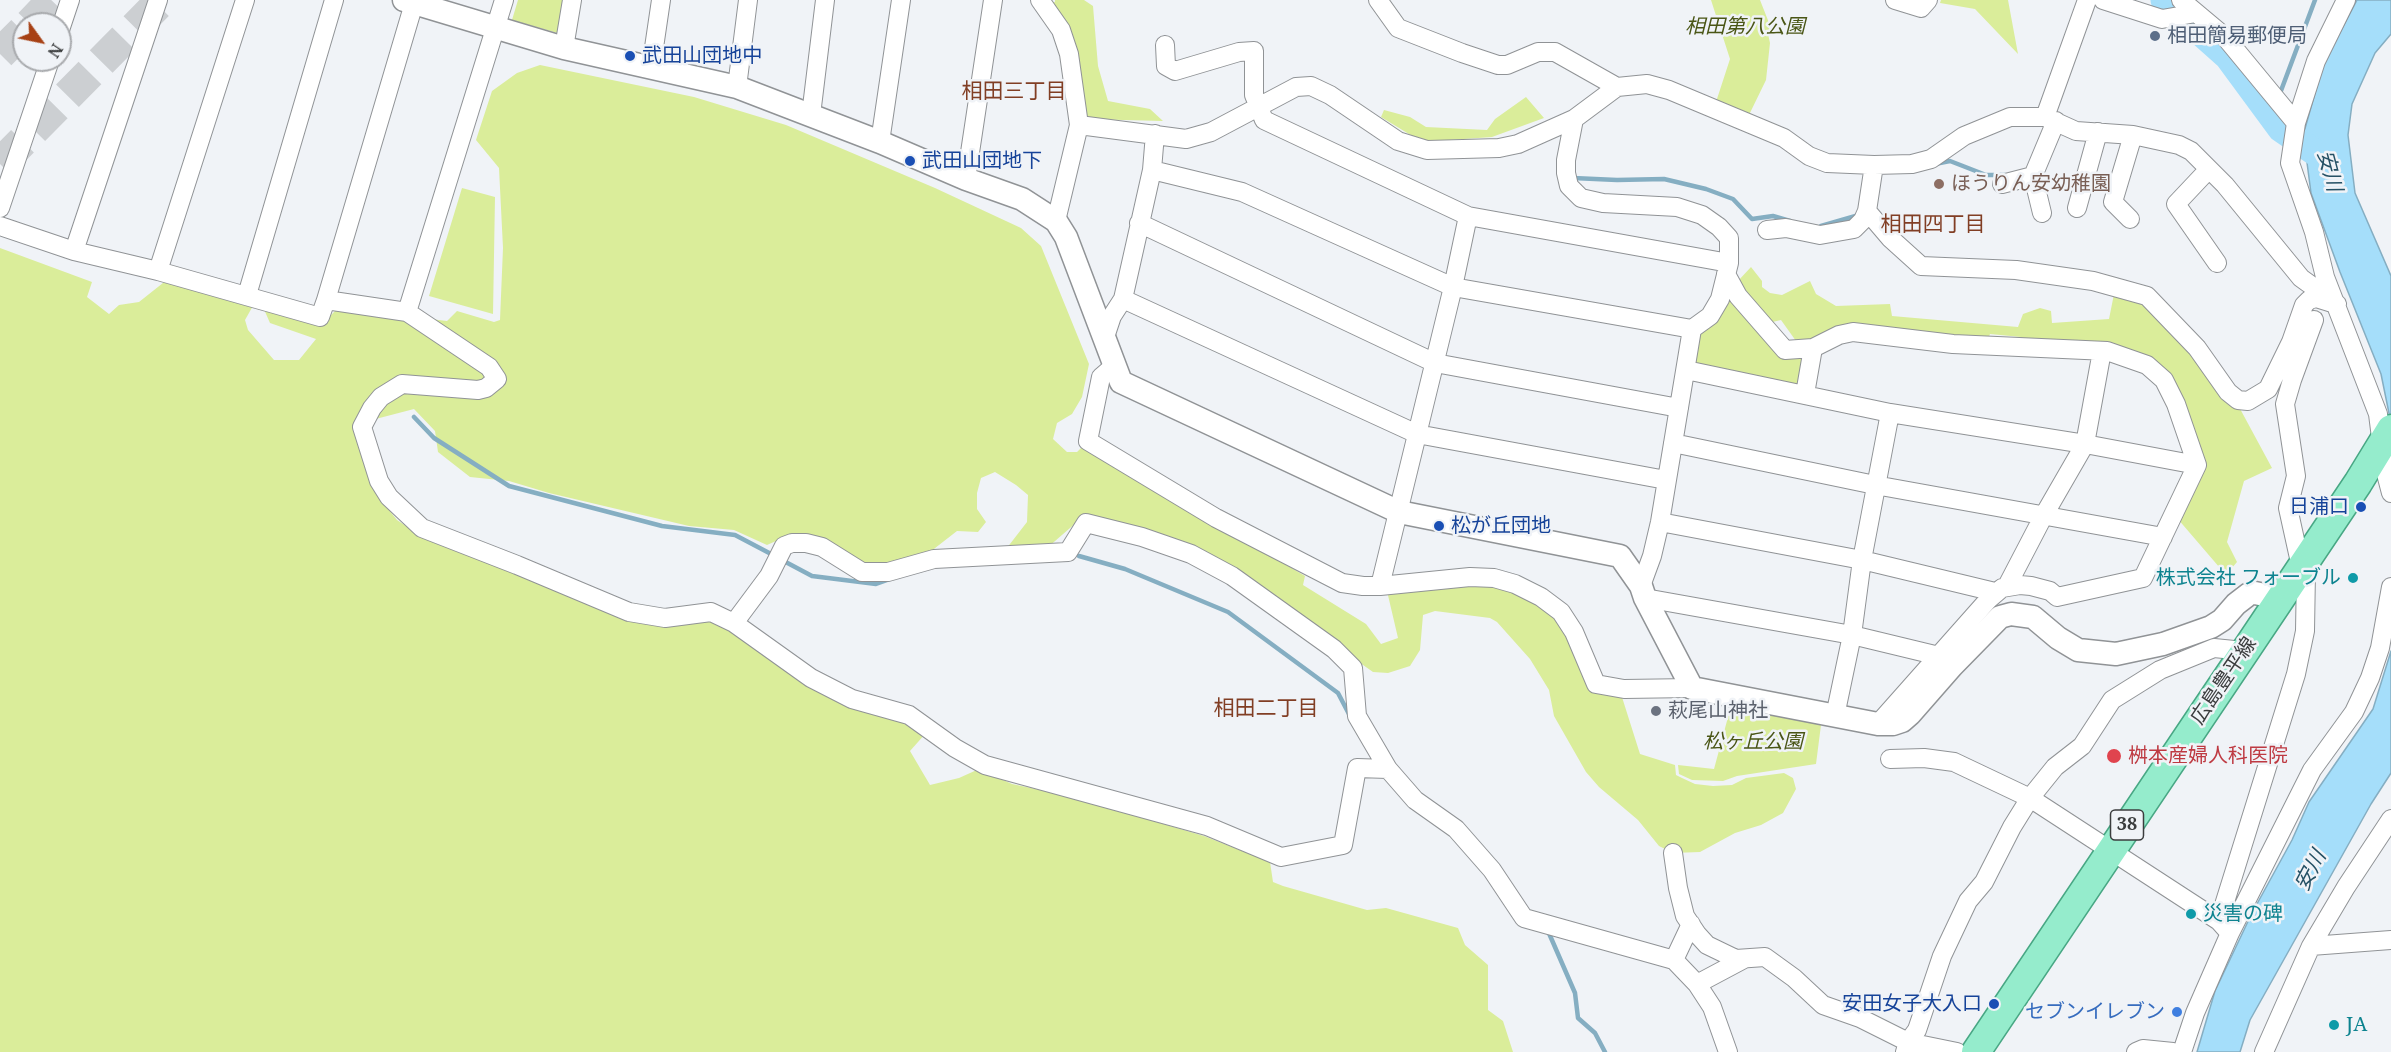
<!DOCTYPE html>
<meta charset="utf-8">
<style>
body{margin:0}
#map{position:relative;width:2391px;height:1052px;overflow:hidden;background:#f0f3f7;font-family:"Noto Serif",serif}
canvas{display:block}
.north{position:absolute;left:12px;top:12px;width:60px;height:60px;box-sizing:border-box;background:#f0f3f7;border:2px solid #a8aaad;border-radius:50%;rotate:123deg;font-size:16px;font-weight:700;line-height:24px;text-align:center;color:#3b3d3e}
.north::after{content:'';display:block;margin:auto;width:21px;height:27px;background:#a74115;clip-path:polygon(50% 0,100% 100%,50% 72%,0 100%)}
</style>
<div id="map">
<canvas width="2391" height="1052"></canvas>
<div class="north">N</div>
</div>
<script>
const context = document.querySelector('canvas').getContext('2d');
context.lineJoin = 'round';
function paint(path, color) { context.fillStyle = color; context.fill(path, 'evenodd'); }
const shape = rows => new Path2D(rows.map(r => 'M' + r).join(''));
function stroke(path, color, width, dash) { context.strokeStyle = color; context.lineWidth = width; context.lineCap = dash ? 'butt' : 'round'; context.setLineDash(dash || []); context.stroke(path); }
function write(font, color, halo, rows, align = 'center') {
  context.font = font + ' "Noto Serif","Noto Sans JP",serif'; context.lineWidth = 5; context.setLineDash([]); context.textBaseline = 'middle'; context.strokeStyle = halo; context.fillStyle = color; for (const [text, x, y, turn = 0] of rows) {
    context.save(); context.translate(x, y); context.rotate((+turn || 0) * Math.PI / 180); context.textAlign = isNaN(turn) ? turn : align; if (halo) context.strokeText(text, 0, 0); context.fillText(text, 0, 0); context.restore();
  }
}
paint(shape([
 [518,0,567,0,561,34,512,20],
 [1055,0,1084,0,1093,6,1098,66,1108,101,1150,109,1163,121,1084,119,1050,3,1055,2],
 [1711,0,1760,0,1773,33,1768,34,1770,43,1766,80,1748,117,1716,102,1730,59],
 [1941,0,2008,0,2018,54,1975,9,1940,3],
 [540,65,694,97,786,125,935,188,1021,228,1041,246,1089,364,1082,397,1072,414,1057,423,1053,439,1067,452,1077,452,1084,445,1305,576,1303,585,1366,624,1381,644,1398,638,1387,591,1498,583,1557,614,1597,691,1621,694,1640,754,1675,765,1676,775,1682,778,1695,784,1713,786,1732,785,1746,778,1784,773,1793,778,1796,789,1783,813,1761,825,1735,833,1700,852,1673,853,1659,846,1638,820,1599,787,1586,772,1554,716,1549,690,1530,659,1497,622,1490,618,1435,611,1423,615,1420,650,1410,666,1388,673,1373,672,1197,548,1085,515,1047,548,1003,553,1027,522,1028,495,1016,485,995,472,981,478,977,493,977,509,986,522,978,532,957,531,930,552,880,566,855,563,829,542,803,534,785,537,767,545,734,530,689,526,549,493,509,481,470,477,438,452,435,431,414,409,368,421,364,461,376,494,397,520,415,532,566,591,711,619,761,649,908,718,926,733,910,751,930,785,959,778,979,769,1012,784,1069,796,1204,836,1270,862,1273,882,1283,886,1367,910,1386,908,1458,928,1465,945,1488,965,1488,1010,1503,1021,1513,1052,0,1052,0,248,92,282,87,297,109,314,119,305,139,302,168,279,254,304,245,320,248,330,274,360,299,360,316,339,270,323,263,307,323,323,338,308,447,321,457,311,494,322,500,320,503,248,499,168,476,140,492,91,517,73],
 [1526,97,1544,118,1492,137,1422,142,1381,117,1384,110,1410,117,1426,127,1487,130,1495,119],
 [462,188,495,197,493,314,429,296],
 [1751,267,1762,281,1762,287,1770,293,1782,295,1810,281,1816,294,1836,306,1890,304,1892,316,2018,327,2023,314,2040,308,2051,311,2052,323,2109,319,2114,294,2145,304,2238,405,2272,468,2244,481,2227,542,2237,562,2226,575,2177,518,2197,464,2147,365,2024,344,2021,337,1990,334,1987,342,1923,337,1813,343,1796,341,1781,320,1768,323,1737,282],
 [1728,287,1783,353,1808,353,1802,388,1689,363,1693,335],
 [1731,706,1821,725,1816,764,1737,776,1723,781,1692,780,1679,774,1678,765,1714,769]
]), '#daed9a');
const water = shape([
 [2357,0,2391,0,2391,34,2375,53,2352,104,2348,135,2355,193,2391,276,2391,423,2381,374,2340,272,2311,193,2306,155,2304,132,2323,65,2357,0],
 [2391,651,2391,773,2371,804,2250,1020,2240,1052,2197,1052,2215,991,2252,913,2292,840,2309,802,2373,709,2391,651]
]);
paint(water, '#a5defa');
stroke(water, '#85aec2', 1.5);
stroke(shape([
 [2279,96,2315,0],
 [1935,164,1950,161,1986,175,2005,175],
 [1573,176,1573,178,1617,180,1664,179,1706,189,1733,199,1752,219,1773,216,1790,221],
 [1821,226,1859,215],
 [414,417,434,438,509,486,662,526,735,535,773,555],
 [1079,556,1125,569,1228,612,1338,693,1350,716],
 [780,559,812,576,876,584,890,579],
 [1548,931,1575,993,1578,1018,1595,1033,1605,1052]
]), '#85aec2', 4.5);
stroke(shape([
 [2164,0,2228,57,2281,129,2326,160]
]), '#a5defa', 27);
stroke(shape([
 [30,24,53,0],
 [0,54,24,30],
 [0,164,162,0]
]), '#cccfd2', 32, [32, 16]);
const minor = shape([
 [1040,0,1061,30,1069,54,1079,125,1056,221],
 [1378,0,1398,28,1462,53,1498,65,1507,65,1538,52,1555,52,1617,87],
 [1895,0,1921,8,1928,0],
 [2103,0,2162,19,2196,13],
 [2181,0,2225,37,2296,123],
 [2346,0,2316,61,2296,123,2290,163,2314,232,2325,277,2378,414,2385,470,2391,493],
 [60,30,70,0],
 [1165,45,1166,66,1175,71,1239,52,1254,51,1254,95,1264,120,1468,216,1729,263],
 [564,48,572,0],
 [651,68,661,0],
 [737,87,748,0],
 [811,115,825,0],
 [2045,117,2087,0],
 [1574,119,1566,160,1566,173,1569,186,1581,198,1603,203,1677,207,1702,215,1719,227,1729,238,1729,263,1720,299,1710,316,1692,329,1660,522,1652,556,1641,586],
 [1079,125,1186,139,1211,132,1296,87,1311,86,1330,95,1398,141,1427,150,1499,148,1518,144,1574,119,1617,87,1647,84,1669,90,1784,138,1809,156,1827,163,1874,165,1912,164,1931,159,1964,136,2010,117,2045,117,2076,131,2133,135,2179,145,2191,151,2225,185,2301,278,2337,304],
 [880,142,901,0],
 [1874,165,1867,211,1890,238,1921,266,2016,270,2093,281,2147,296,2197,348,2228,392,2238,400,2248,401,2268,389,2291,342,2304,305,2309,300,2316,298,2332,303],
 [2209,169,2176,204,2217,263],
 [1152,170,1242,192,1453,287,1692,329],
 [966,179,993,0],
 [2002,184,2033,176],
 [0,208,50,60],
 [2077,208,2098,132],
 [2042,213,2033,176,2056,121],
 [2130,219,2113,202,2133,135],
 [1139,223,1435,363,1679,408],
 [0,226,74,251,158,271,320,317,326,300,407,312,489,367,497,379,486,388,478,390,402,384,381,397,372,408,362,427,379,481,389,497,422,528,517,565,629,612,665,618,711,612,734,623,811,678,852,699,909,715,955,748,985,765,1207,826,1281,857,1343,845,1357,768,1388,769,1415,800,1456,829,1492,870,1524,918,1674,960,1697,984,1712,1007,1728,1052],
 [1767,230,1786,228,1820,235,1854,229,1863,220,1867,211],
 [74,251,158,0],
 [158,271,245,0],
 [1726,274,1738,296,1785,350,1813,348,1839,335,1853,332,1953,344,2107,351,2147,365,2164,380,2176,404,2197,465,2143,578,2057,597,2050,591,2031,586,2020,585,2002,588,1988,600,1878,724],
 [247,295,334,0],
 [1123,299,1417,434,1666,480],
 [326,300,415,0],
 [407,312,504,0],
 [1105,337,1112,316,1123,299,1152,170,1155,134],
 [1115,365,1101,377,1088,441,1216,518,1342,583,1363,586,1380,586,1470,577,1494,578,1515,584,1541,597,1561,612,1574,632,1596,684,1624,689,1692,688],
 [1686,370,1890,413,2085,444,2197,465],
 [1805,394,1813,348],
 [1673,443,1875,485,2163,537],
 [1660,522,1862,560,1995,592],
 [1380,586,1453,287,1468,216],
 [2007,586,2044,515,2085,444,2102,351],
 [1645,598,1852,635,1939,656],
 [734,623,769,576,784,546,792,543,806,543,822,547,862,572,888,572,934,559,1068,552,1086,523,1142,537,1191,554,1232,576,1334,649,1353,668,1357,716,1388,769],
 [1835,716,1852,635,1862,560,1890,413],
 [1890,759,1924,758,1954,762,2030,798,2219,921,2227,930],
 [1673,853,1678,888,1685,916,1697,934,1707,945,1736,959,1765,957,1794,978,1823,1005,1860,1018,1908,1042,1957,1052],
 [2219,921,2296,674,2305,631,2306,572,2301,567,2288,508,2296,476,2285,404,2292,380,2314,320],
 [2311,946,2391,940],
 [1674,960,1691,924],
 [1697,984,1744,959],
 [1905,1052,1908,1042,1917,1030,1942,956,1968,901,1984,882,2012,827,2030,798,2055,767,2082,746,2112,700,2160,670,2214,648,2244,651],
 [2136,1052,2143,1049,2173,1052],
 [2182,1052,2195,1013,2230,933,2312,770,2354,712,2370,678,2380,648,2391,587],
 [2264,1052,2311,946,2346,887,2391,819]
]);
const tertiary = shape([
 [404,0,564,48,737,87,880,142,966,179,1022,199,1056,221,1066,237,1121,382,1399,512,1620,556,1641,586,1645,598,1692,688,1878,724,1893,724,1902,721,1910,714,1952,666,2000,617,2011,614,2033,617,2058,638,2078,650,2116,654,2163,644,2211,627,2222,620,2236,604,2249,594,2255,593,2279,598]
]);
const primary = shape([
 [1976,1052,2358,483,2391,429]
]);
stroke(minor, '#909396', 20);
stroke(tertiary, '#909396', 25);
stroke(primary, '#48a784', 31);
stroke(minor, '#fff', 18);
stroke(tertiary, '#fff', 22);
stroke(primary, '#95eccc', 28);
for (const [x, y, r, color] of [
 [2155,36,6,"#5c6f8a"],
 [630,56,6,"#1a4fb4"],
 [910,161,6,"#1a4fb4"],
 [1939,184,6,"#8d6e63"],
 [2361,507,6,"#1a4fb4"],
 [1439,526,6,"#1a4fb4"],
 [2353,578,6,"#0f9aa8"],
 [1656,711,6,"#6b7280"],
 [2114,756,8,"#e0444e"],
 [2191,914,6,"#0f9aa8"],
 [1994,1004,6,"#1a4fb4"],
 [2177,1012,6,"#3f7fe0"],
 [2334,1025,6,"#0f9aa8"]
]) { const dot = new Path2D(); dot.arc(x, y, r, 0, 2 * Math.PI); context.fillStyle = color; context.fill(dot); stroke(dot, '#f0f3f7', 2); }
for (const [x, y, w] of [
 [2127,825,33]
]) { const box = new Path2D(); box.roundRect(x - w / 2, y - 15, w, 30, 4.5); context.fillStyle = '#f0f3f7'; context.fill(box); stroke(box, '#3b3d3e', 1.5); }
write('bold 18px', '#3b3d3e', null, [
 ["38",2127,825]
]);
write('italic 20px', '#4a5616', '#f0f3f7', [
 ["相田第八公園",1745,27],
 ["松ヶ丘公園",1753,742]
]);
write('20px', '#4e5e75', '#f0f3f7', [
 ["相田簡易郵便局",2167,36]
], 'left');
write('20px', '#164399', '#f0f3f7', [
 ["武田山団地中",642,56],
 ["武田山団地下",922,161],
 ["日浦口",2349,507,"right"],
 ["松が丘団地",1451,526],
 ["安田女子大入口",1982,1004,"right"]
], 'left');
write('20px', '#785e54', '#f0f3f7', [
 ["ほうりん安幼稚園",1951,184]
], 'left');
write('20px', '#0d838f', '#f0f3f7', [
 ["株式会社 フォーブル",2341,578,"right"],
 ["災害の碑",2203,914],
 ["JA",2346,1025]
], 'left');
write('20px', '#3b3d3e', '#f0f3f7', [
 ["広島豊平線",2224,681,-56]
]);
write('20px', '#5b616d', '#f0f3f7', [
 ["萩尾山神社",1668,711]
], 'left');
write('20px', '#be3a42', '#f0f3f7', [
 ["桝本産婦人科医院",2128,756]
], 'left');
write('20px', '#366cbe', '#f0f3f7', [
 ["セブンイレブン",2165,1012]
], 'right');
write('21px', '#813e24', '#f0f3f7', [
 ["相田三丁目",1014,92],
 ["相田四丁目",1933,225],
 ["相田二丁目",1266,709]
]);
write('italic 21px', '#255165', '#f0f3f7', [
 ["安川",2329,171,75],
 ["安川",2311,871,-62]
]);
</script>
